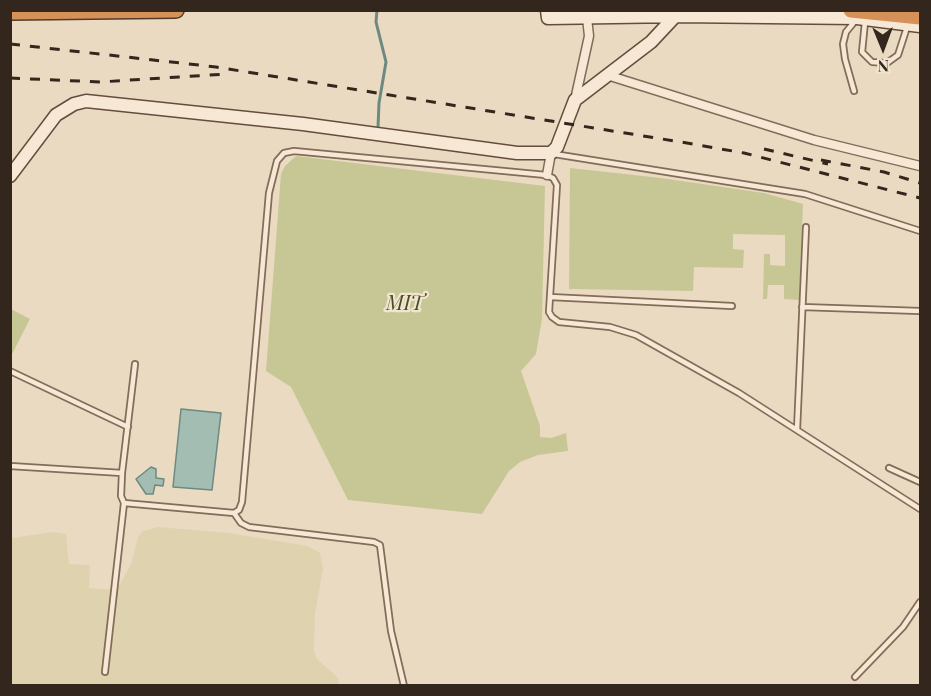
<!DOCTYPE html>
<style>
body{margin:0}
#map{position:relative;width:931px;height:696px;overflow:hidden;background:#eadac1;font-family:"Playfair Display",serif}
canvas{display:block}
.frame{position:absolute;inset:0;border:12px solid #33261d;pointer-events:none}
.north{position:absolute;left:853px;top:18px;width:60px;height:60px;-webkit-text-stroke:4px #f2e5d0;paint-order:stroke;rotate:179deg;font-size:16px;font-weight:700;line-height:24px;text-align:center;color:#33261d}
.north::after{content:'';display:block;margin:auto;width:21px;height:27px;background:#33261d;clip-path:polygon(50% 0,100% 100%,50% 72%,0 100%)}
</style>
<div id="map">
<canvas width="931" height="696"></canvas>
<div class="frame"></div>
<div class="north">N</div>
</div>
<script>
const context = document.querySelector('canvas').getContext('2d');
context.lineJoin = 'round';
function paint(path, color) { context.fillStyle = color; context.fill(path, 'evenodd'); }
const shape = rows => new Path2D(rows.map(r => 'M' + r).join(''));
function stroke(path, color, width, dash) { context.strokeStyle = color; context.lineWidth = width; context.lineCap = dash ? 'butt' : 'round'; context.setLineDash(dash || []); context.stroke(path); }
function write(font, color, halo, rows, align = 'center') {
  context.font = font + ' "Playfair Display",serif'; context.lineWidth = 4.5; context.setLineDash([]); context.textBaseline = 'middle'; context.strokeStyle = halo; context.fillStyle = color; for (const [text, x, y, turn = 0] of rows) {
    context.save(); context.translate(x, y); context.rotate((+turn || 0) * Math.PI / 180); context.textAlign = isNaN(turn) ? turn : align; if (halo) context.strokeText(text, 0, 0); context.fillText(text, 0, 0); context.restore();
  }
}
paint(shape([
 [158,527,229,533,308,546,320,553,323,569,315,613,314,652,317,659,338,678,339,685,11,686,11,538,53,532,66,534,69,564,90,565,89,588,117,590,131,564,138,537,143,531]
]), '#dfd3af');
paint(shape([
 [296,156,545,186,542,319,536,354,521,371,540,426,540,437,551,438,566,433,568,451,538,455,520,462,509,471,482,514,348,500,291,387,266,371,281,174,285,166],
 [570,168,661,178,764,193,803,204,799,300,784,299,784,285,768,285,767,299,763,299,764,254,770,254,770,265,785,266,785,235,733,234,733,249,744,250,743,268,694,267,693,291,569,289],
 [11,309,30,319,11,356]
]), '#c7c796');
const water = shape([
 [181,409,221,413,212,490,173,487,181,409],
 [151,467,156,469,156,478,164,479,163,486,155,485,153,494,146,494,136,479,151,467]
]);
paint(water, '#a4bdb3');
stroke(water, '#6c8a7f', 1.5);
stroke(shape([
 [377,10,376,22,386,62,379,103,378,127]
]), '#6c8a7f', 3);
const lane = shape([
 [865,22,862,52,872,62,887,63,898,55,908,24],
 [854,91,845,59,843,44,846,32,855,21],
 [554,154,805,194,920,231],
 [550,297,732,306],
 [802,307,920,311],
 [135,364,122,473,121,496,124,503,234,513,239,510,242,502,269,193,277,161,284,153,294,151,546,175,553,178,557,185,549,312,552,317,559,322,610,327,636,335,739,393,920,509],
 [10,371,128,427],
 [797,430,806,227],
 [10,466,122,473],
 [889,468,920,482],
 [234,513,241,523,249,527,374,542,380,545,391,631,404,686],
 [105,672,124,503],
 [855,677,903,627,920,602]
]);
const street = shape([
 [607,75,814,140,920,166],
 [575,100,589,36,587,18],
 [547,175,551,153]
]);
const secondary = shape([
 [547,10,548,18,678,16,857,18,920,26],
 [10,176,56,115,74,104,86,101,303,124,517,153,551,153,557,147,575,100,651,42,681,10]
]);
const highway = shape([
 [851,10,920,17],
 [10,12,176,10]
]);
stroke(lane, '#836c5a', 8);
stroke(street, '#836c5a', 11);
stroke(secondary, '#644d3d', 15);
stroke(highway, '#503b2e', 18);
stroke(lane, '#f6e8d4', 4.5);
stroke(street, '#f6e8d4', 8);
stroke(secondary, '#f6e8d4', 12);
stroke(highway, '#d59157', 15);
stroke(shape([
 [10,44,216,67,687,143,744,153,920,198],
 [10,78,100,82,227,74],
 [764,149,828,164],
 [821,160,884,172,920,183]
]), '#33261d', 3, [10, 10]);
write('italic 20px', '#484e25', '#f2e5d0', [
 ["MIT",405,304]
]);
</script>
